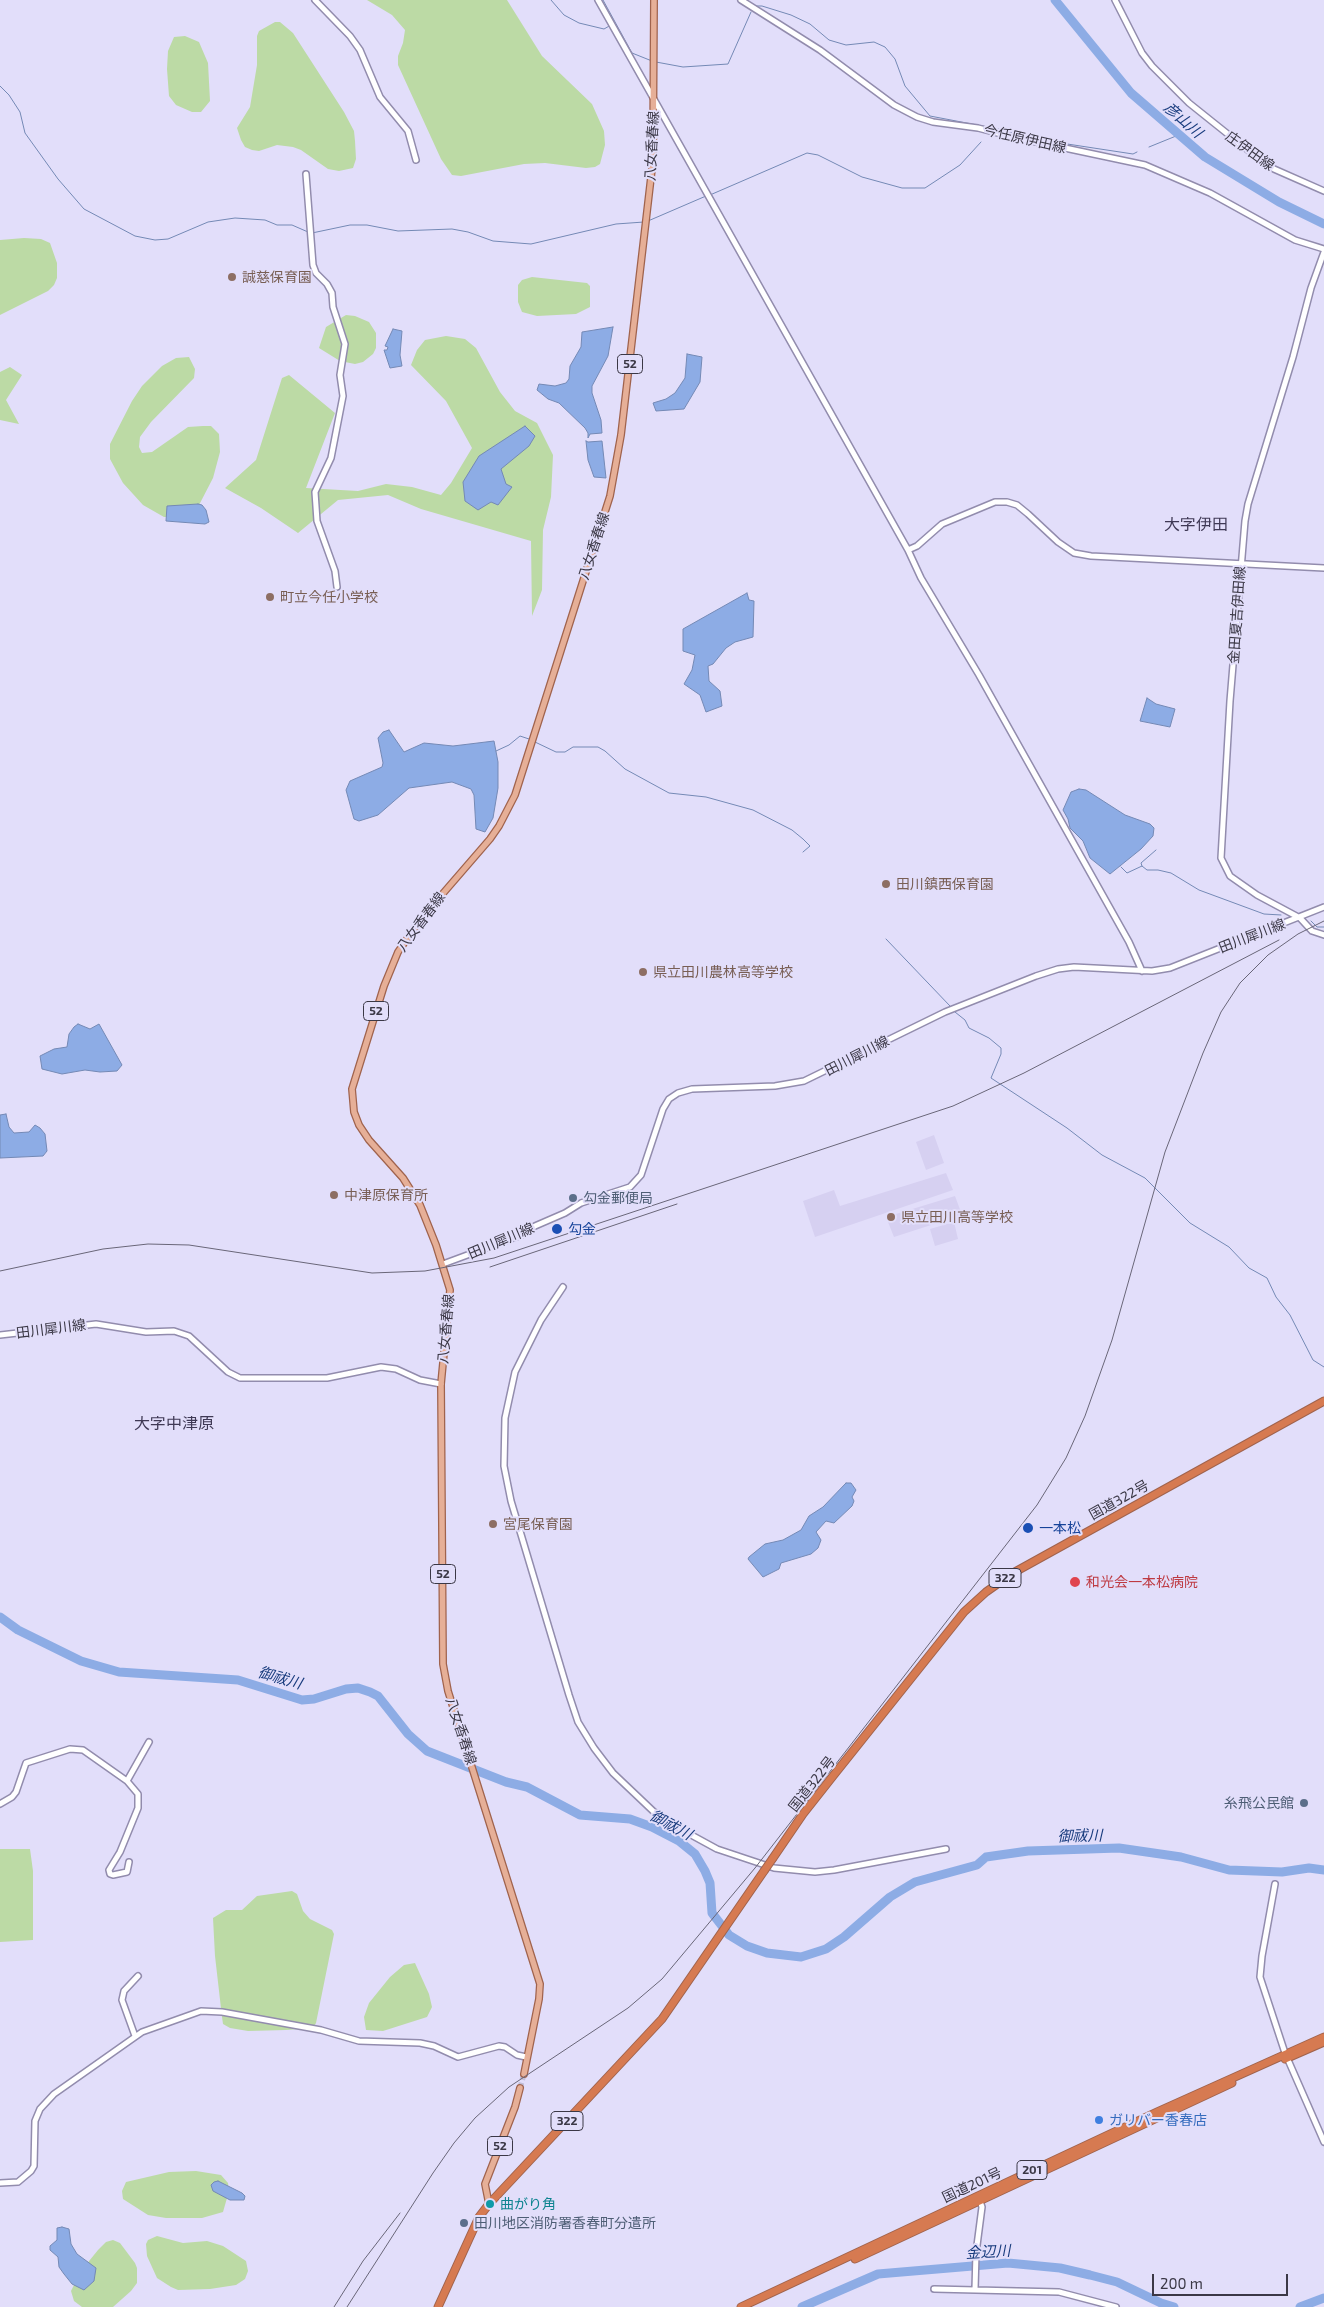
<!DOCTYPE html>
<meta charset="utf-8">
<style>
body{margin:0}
#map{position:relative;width:1324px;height:2307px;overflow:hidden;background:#e2defa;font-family:"Exo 2",sans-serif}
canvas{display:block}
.scale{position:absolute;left:1152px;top:2274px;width:136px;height:22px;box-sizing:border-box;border:2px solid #3b3846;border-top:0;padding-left:6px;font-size:15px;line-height:18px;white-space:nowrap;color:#3b3846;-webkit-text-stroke:4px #e2defa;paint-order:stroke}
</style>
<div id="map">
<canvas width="1324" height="2307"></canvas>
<div class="scale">200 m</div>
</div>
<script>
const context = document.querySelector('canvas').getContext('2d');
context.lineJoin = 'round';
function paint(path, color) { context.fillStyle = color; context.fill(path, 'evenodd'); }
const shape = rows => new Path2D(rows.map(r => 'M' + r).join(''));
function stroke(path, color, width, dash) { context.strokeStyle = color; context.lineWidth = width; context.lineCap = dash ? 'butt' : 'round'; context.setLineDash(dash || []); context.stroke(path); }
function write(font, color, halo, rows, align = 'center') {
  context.font = font + ' "Exo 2","Noto Sans JP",sans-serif'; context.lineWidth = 4; context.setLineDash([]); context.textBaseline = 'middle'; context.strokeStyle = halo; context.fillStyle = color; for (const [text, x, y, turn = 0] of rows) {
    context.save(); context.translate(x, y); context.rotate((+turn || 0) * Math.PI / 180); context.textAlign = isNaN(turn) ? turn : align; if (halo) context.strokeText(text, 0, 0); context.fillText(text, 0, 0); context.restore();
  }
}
paint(shape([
 [934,1135,944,1163,926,1170,916,1142],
 [946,1173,953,1190,815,1237,803,1201,834,1190,840,1206],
 [955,1196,962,1215,894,1237,886,1217],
 [954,1222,958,1239,935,1246,930,1229]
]), '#d6d0f1');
paint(shape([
 [367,0,507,0,542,56,592,104,604,131,605,145,600,164,595,167,586,168,545,163,524,164,461,176,452,175,441,159,398,65,398,56,403,43,405,30,392,15],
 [275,22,280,22,293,33,344,112,354,131,355,141,356,159,353,168,339,171,328,169,301,150,293,147,277,145,259,151,252,150,245,147,241,140,237,128,250,107,257,65,257,36,259,31],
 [185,36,199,42,208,63,210,101,201,112,192,112,176,105,169,96,167,69,168,51,174,37],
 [24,238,41,239,50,243,57,263,57,278,54,285,48,291,0,315,0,240],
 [532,277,587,283,590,286,590,307,576,314,537,316,522,312,518,302,518,285,522,280],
 [346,315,355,316,369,322,376,333,376,348,373,354,363,362,355,364,340,361,319,348,326,327],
 [446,336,465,339,476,348,500,392,515,411,537,423,553,455,551,497,543,530,542,590,532,616,531,541,421,509,388,495,338,500,298,533,261,508,225,488,256,460,282,378,289,375,335,413,306,488,358,491,386,484,412,487,441,495,451,483,472,448,446,401,411,365,417,350,425,340],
 [189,357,195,369,194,378,151,422,140,437,139,447,142,453,152,452,188,427,203,426,211,426,219,434,220,452,213,478,198,507,171,517,164,517,143,505,123,483,110,459,110,444,132,401,142,386,162,366,176,358],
 [10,367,22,375,6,400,19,424,0,420,0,372],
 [0,1849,30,1849,33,1871,33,1940,0,1942],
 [292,1891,297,1894,303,1911,310,1919,332,1930,334,1934,316,2023,313,2028,286,2030,248,2031,230,2028,223,2024,222,2017,215,1956,213,1918,226,1910,242,1910,257,1896],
 [415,1963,429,1994,432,2007,427,2017,383,2031,366,2030,364,2017,369,2003,390,1977,404,1965],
 [196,2171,221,2175,228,2183,229,2191,223,2212,202,2218,166,2218,148,2215,123,2199,122,2191,126,2182,169,2172],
 [157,2236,183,2243,207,2241,223,2246,246,2261,248,2271,245,2279,236,2285,210,2289,178,2290,171,2287,157,2278,147,2256,146,2244,148,2240],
 [113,2240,120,2243,135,2263,137,2268,137,2283,131,2291,113,2307,82,2307,74,2301,71,2291,81,2271,98,2250,106,2242]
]), '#bcdaa5');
const water = shape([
 [613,327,608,356,592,386,592,393,601,420,602,433,590,434,588,438,588,433,585,428,559,403,548,399,537,390,539,384,555,386,566,383,569,379,570,366,581,347,582,332,613,327],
 [393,329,402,331,400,355,402,366,390,368,384,350,387,350,388,347,385,346,393,329],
 [687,354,702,357,700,382,684,409,656,411,653,403,666,399,675,393,685,378,687,354],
 [525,426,535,436,529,446,501,469,506,484,512,487,498,505,491,502,478,510,465,501,463,482,479,456,525,426],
 [586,441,588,442,602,441,606,478,594,477,588,460,586,441],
 [198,504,202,505,206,510,209,522,205,524,166,521,167,506,198,504],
 [747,593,749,600,754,601,753,637,735,642,726,648,713,664,708,666,709,681,720,691,722,706,706,712,700,695,684,684,692,670,695,655,683,651,683,629,747,593],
 [1147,698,1156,704,1175,709,1170,727,1140,721,1147,698],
 [389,730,404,752,424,743,453,746,494,741,498,762,498,788,493,818,485,832,476,829,474,795,471,789,452,782,409,788,378,815,359,821,354,819,346,790,350,781,382,767,383,763,378,738,383,732,389,730],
 [1079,789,1086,790,1125,815,1150,824,1154,828,1153,836,1141,849,1110,874,1090,858,1083,841,1070,828,1068,819,1063,810,1071,792,1079,789],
 [78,1024,90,1029,99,1024,122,1065,117,1071,100,1072,85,1070,62,1074,42,1069,40,1056,54,1049,67,1047,69,1034,74,1027,78,1024],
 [6,1114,9,1127,14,1133,29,1132,35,1125,40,1128,45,1134,47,1151,43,1156,0,1158,0,1115,6,1114],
 [846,1483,851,1483,856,1490,852,1497,854,1501,852,1506,834,1523,826,1521,816,1532,821,1540,818,1548,811,1554,781,1563,779,1569,763,1577,748,1559,749,1557,765,1544,783,1540,801,1530,809,1516,823,1507,846,1483],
 [218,2181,242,2193,245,2196,244,2200,230,2200,213,2191,211,2185,214,2182,218,2181],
 [62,2227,69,2229,71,2244,77,2254,96,2268,94,2281,84,2290,72,2284,64,2274,59,2267,58,2257,50,2250,50,2246,57,2240,57,2228,62,2227]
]);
paint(water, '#8dace5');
stroke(water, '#7489b5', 1);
stroke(shape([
 [551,0,564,15,579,23,604,29,611,25],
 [603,0,632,53,652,61],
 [756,6,762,6,791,15,810,24,829,40,846,45,874,42,885,47,895,59,905,86,930,116,998,129,1041,140,1133,154,1137,152],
 [656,62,683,67,728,64,751,12],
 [0,86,9,95,20,112,25,133,58,179,84,209,135,236,155,240,168,239,208,222,235,218,265,220,277,225,292,225,308,232],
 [1149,147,1181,134],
 [710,195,807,153,818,155,862,177,902,188,925,188,960,165,981,142],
 [648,221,706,196],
 [312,233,350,225,367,225,398,231,452,229,468,232,493,241,531,244,616,224,644,222],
 [535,742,556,752,565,752,573,747,598,747,605,751,625,769,669,793,706,797,753,810,792,830,803,839,810,846,803,852],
 [496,751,509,745,520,736,529,739],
 [1142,866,1141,863,1156,850],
 [1121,867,1127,873,1142,866,1147,870,1158,870,1171,873,1199,890,1264,914,1281,915],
 [1311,921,1317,927,1324,927],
 [886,939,950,1006],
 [955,1012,965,1020,969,1028,989,1038,1001,1048,1001,1054,991,1078,1067,1128,1102,1155,1145,1178,1190,1223,1229,1247,1249,1268,1267,1278,1276,1297,1290,1315,1313,1360,1324,1367]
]), '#7489b5', 1);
stroke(shape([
 [1055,0,1131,93,1205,157,1279,202,1324,224],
 [0,1617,18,1630,81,1661,119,1672,238,1680,302,1700,314,1699,346,1689,358,1688,370,1692,378,1696,408,1734,427,1751,506,1782,527,1787,580,1815,630,1819,652,1827,679,1841,695,1854,705,1871,710,1883,712,1913,729,1935,747,1946,767,1953,801,1957,826,1949,844,1937,890,1897,915,1882,977,1865,986,1857,1028,1851,1119,1848,1181,1857,1229,1870,1282,1872,1309,1868,1324,1870],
 [802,2307,878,2274,1008,2263,1060,2268,1090,2275,1117,2282,1161,2303,1174,2307],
 [1300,2307,1324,2298]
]), '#8dace5', 9);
stroke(shape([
 [520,2088,524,2074]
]), '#c1bdd6', 5.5, [5.5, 3]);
const secondary = shape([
 [315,0,350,36,360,50,380,97,408,131,416,160],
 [598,0,908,550,921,578,979,675,1129,942,1142,971],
 [741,0,820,50,894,105,917,117,933,122,978,128,1013,137,1145,165,1210,193,1295,240,1324,249],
 [1115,0,1142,53,1152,66,1189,103,1249,151,1274,169,1324,191],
 [306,174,313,265,316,273,327,284,332,293,333,307,345,344,340,375,343,396,331,458,315,492,317,521,335,571,337,587],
 [1324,252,1311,288,1293,357,1248,504,1245,521,1230,701,1221,858,1230,876,1257,895,1300,918,1312,931,1324,935],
 [908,550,917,546,942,524,995,502,1007,502,1017,505,1028,514,1058,542,1074,553,1091,556,1324,568],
 [443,1264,524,1234,535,1226,565,1213,581,1203,630,1187,641,1175,663,1109,669,1099,678,1093,692,1089,775,1086,804,1081,945,1012,1036,976,1058,969,1074,967,1152,971,1170,968,1324,907],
 [563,1287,541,1320,515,1372,505,1418,504,1466,511,1501,569,1695,578,1722,594,1748,613,1773,653,1811,684,1831,717,1849,774,1868,815,1872,834,1870,946,1849],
 [0,1335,96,1324,146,1332,174,1331,189,1336,228,1372,240,1378,327,1378,381,1367,396,1369,420,1380,441,1384],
 [127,1781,149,1742],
 [0,1804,12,1797,16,1792,26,1763,70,1749,83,1750,127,1781,138,1794,138,1808,120,1852,109,1870,110,1874,113,1875,127,1872,129,1862],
 [1275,1884,1262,1956,1260,1977,1285,2053,1324,2142],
 [135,2036,122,2000,124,1991,138,1976],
 [0,2183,18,2182,31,2171,34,2166,35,2121,40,2109,54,2094,142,2032,201,2011,222,2012,321,2030,359,2041,420,2043,434,2046,458,2057,499,2046,505,2047,517,2055,526,2057],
 [934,2289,1059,2292,1116,2307],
 [975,2289,976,2253,982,2207,979,2198]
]);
const primary = shape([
 [524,2074,539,1999,540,1984,448,1691,443,1664,441,1384,450,1290,436,1245,420,1205,403,1178,369,1140,359,1125,354,1112,352,1089,384,986,398,952,420,920,490,839,499,826,515,795,610,496,621,435,653,160,654,0],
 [489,2204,485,2184,515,2107,520,2088]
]);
const highway = shape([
 [773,1858,803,1814,833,1776,964,1612,986,1592,1013,1573,1324,1401],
 [1285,2059,1324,2042],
 [855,2259,1232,2083],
 [438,2307,479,2217,489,2204,662,2019,764,1871],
 [741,2307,1157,2112,1324,2037]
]);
stroke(secondary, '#928cad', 8);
stroke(primary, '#a0634d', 8);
stroke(highway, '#a0634d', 9);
stroke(secondary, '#fff', 5);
stroke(primary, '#e6af97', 5.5);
stroke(highway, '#d67a51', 7);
stroke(shape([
 [490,1267,677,1204],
 [0,1271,103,1249,148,1244,189,1245,372,1273,425,1271,494,1258,953,1106,1024,1073,1279,940],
 [334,2307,363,2261,400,2213],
 [347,2307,433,2173,454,2143,475,2118,509,2087,628,2008,662,1979,755,1868,1037,1505,1066,1458,1085,1416,1112,1340,1165,1152,1203,1053,1221,1012,1240,983,1268,955,1298,934,1324,921]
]), '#696678', 1);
const highwayBridge = shape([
 [764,1871,773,1858]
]);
stroke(highwayBridge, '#a0634d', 9, []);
stroke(highwayBridge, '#d67a51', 7);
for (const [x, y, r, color] of [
 [232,277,5,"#8d6e63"],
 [270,597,5,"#8d6e63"],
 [886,884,5,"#8d6e63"],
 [643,972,5,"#8d6e63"],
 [334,1195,5,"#8d6e63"],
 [573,1198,5,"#5c6f8a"],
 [891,1217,5,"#8d6e63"],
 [557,1229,6,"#1a4fb4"],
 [493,1524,5,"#8d6e63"],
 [1028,1528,6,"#1a4fb4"],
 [1075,1582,6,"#e0444e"],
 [1304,1803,5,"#5c6f8a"],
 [1099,2120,5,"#3f7fe0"],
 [490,2204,5,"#0f9aa8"],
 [464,2223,5,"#5c6f8a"]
]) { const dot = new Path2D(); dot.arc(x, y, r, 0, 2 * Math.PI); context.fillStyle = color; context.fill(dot); stroke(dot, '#e2defa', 2); }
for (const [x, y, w] of [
 [630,364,25],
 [376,1011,25],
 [443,1574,25],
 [1005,1578,32],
 [567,2121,32],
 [500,2146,25],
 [1032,2170,30]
]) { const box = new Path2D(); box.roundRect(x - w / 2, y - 9.5, w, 19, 4); context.fillStyle = '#e2defa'; context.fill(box); stroke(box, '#3b3846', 1); }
write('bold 12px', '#3b3846', null, [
 ["52",630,364],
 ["52",376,1011],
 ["52",443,1574],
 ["322",1005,1578],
 ["322",567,2121],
 ["52",500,2146],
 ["201",1032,2170]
]);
write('14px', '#3b3846', '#e2defa', [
 ["今任原伊田線",1025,139,13],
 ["八女香春線",652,146,-87],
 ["庄伊田線",1250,151,36],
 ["八女香春線",594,546,-72],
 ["金田夏吉伊田線",1237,615,-86],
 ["八女香春線",421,922,-53],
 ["田川犀川線",1252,936,-21],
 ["田川犀川線",857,1056,-27],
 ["田川犀川線",501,1241,-23],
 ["田川犀川線",51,1329,-7],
 ["八女香春線",446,1329,-85],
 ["国道322号",1119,1500,-29],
 ["八女香春線",461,1731,72],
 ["国道322号",812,1784,-52],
 ["国道201号",972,2185,-25]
]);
write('14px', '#785e54', '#e2defa', [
 ["誠慈保育園",242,277],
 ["町立今任小学校",280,597],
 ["田川鎮西保育園",896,884],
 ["県立田川農林高等学校",653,972],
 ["中津原保育所",344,1195],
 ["県立田川高等学校",901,1217],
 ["宮尾保育園",503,1524]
], 'left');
write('14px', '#4e5e75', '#e2defa', [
 ["勾金郵便局",583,1198],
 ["糸飛公民館",1294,1803,"right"],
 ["田川地区消防署香春町分遣所",474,2223]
], 'left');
write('14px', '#164399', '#e2defa', [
 ["勾金",568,1229],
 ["一本松",1039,1528]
], 'left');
write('14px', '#be3a42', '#e2defa', [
 ["和光会一本松病院",1086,1582]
], 'left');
write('14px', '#366cbe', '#e2defa', [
 ["ガリバー香春店",1109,2120]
], 'left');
write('14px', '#0d838f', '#e2defa', [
 ["曲がり角",500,2204]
], 'left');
write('italic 15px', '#193c7e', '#e2defa', [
 ["彦山川",1183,120,41],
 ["御祓川",280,1678,16],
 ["御祓川",671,1825,28],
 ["御祓川",1080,1836,-1],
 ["金辺川",988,2252,-3]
]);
write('16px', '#3f3955', '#e2defa', [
 ["大字伊田",1196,525],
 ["大字中津原",174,1424]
]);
</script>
